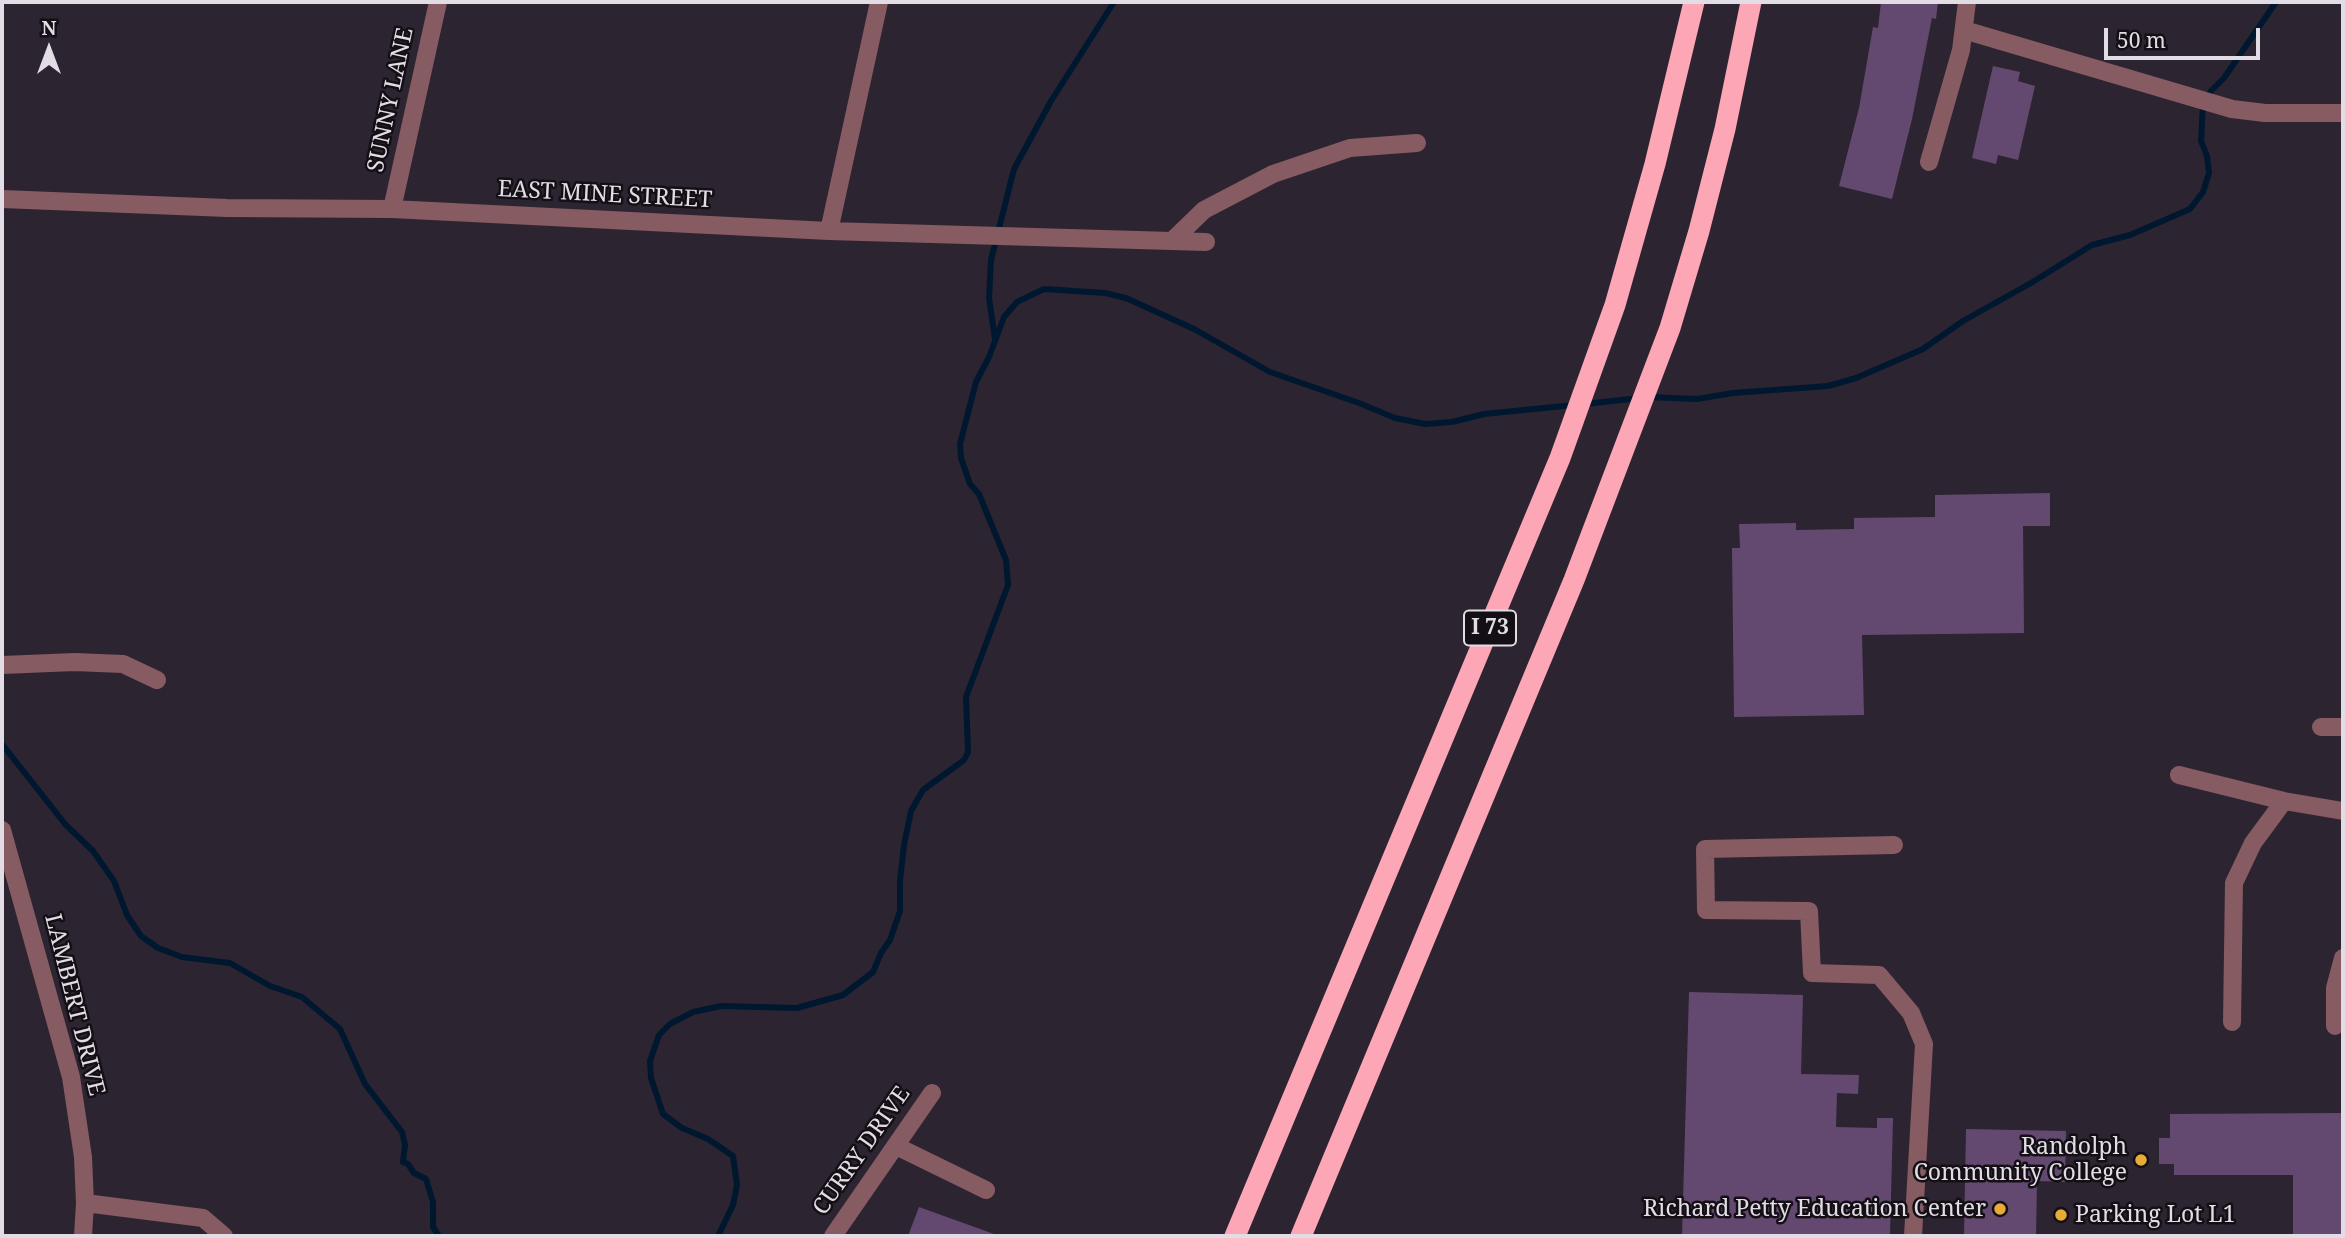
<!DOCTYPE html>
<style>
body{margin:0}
#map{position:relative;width:2345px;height:1238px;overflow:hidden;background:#2d2432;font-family:"Noto Serif",serif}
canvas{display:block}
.frame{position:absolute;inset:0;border:4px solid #e2dce5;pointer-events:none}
.north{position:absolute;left:14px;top:14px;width:70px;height:70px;-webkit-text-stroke:5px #130f15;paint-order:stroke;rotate:0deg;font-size:19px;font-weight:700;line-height:28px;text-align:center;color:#e2dce5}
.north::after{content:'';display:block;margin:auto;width:24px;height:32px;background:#e2dce5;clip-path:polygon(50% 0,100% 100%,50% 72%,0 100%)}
.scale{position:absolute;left:2104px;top:28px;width:156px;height:32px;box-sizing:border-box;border:4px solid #e2dce5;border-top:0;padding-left:9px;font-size:21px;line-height:24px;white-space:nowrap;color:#e2dce5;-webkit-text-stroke:5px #130f15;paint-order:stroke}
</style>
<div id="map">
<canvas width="2345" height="1238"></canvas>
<div class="frame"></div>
<div class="north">N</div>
<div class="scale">50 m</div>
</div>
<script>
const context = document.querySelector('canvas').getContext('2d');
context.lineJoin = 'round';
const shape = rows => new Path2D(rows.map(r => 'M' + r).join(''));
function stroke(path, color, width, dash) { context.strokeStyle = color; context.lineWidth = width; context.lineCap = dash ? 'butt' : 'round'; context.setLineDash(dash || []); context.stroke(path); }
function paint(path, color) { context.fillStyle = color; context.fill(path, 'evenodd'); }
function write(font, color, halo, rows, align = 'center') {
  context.font = font + ' "Noto Serif",serif'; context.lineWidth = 5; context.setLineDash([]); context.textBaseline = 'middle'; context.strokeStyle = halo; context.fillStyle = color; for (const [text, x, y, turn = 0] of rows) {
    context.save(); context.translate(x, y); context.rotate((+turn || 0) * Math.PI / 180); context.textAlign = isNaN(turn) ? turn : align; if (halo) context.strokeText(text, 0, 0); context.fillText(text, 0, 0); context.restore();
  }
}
stroke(shape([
 [995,339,989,298,991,260,1014,169,1051,101,1114,2],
 [1585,404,1648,397,1697,399,1733,393,1828,386,1856,378,1923,349,1963,321,2031,283,2092,245,2130,235,2190,209,2203,192,2209,173,2207,156,2201,141,2203,105,2211,91,2224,78,2276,2],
 [2,744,65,824,93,851,114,881,127,915,141,936,158,948,182,957,230,963,270,986,302,997,340,1029,365,1084,402,1132,405,1145,403,1162,408,1164,414,1173,426,1179,433,1202,433,1227,439,1236],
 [718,1236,733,1205,737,1185,733,1156,708,1139,682,1128,663,1114,651,1078,650,1061,659,1035,670,1024,693,1012,721,1006,797,1008,843,995,873,972,881,953,890,940,900,911,900,881,904,845,911,811,923,790,964,760,968,752,966,697,1008,585,1006,560,979,494,970,484,961,458,960,444,976,382,989,357,1004,317,1017,302,1044,289,1105,293,1126,298,1194,329,1270,372,1359,403,1395,418,1425,424,1452,422,1484,414,1574,405]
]), '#00182f', 6);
paint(shape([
 [1881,2,1938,2,1936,19,1932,18,1912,119,1892,199,1839,186,1859,108,1873,27,1878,28],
 [1993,66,2020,72,2018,81,2035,86,2018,160,1998,155,1996,164,1972,158],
 [2050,493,2050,526,2023,526,2024,633,1862,635,1864,715,1734,717,1732,548,1740,548,1739,524,1796,523,1796,530,1854,529,1854,518,1935,517,1935,495],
 [1689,992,1803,995,1801,1074,1859,1075,1858,1094,1837,1093,1836,1127,1877,1128,1877,1118,1893,1118,1890,1236,1682,1236],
 [2343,1113,2343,1236,2293,1236,2293,1175,2174,1175,2174,1164,2159,1164,2159,1138,2170,1138,2170,1114],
 [1966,1129,2066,1131,2065,1182,2037,1181,2036,1236,1964,1236],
 [919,1207,994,1234,994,1236,908,1236]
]), '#634970');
stroke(shape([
 [1964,30,2232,109,2265,113,2343,113],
 [1929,162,1961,50,1967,2],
 [2,199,227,208,392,209,829,231,1206,242],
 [392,209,438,2],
 [829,231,879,2],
 [1172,241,1204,210,1273,174,1350,148,1417,143],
 [2,665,75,662,123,664,157,680],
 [2321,727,2343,727],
 [2179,775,2284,801,2343,811],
 [2,830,71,1077,83,1157,85,1203,83,1236],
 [1894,845,1705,849,1706,910,1809,911,1812,973,1879,975,1911,1013,1924,1044,1913,1236],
 [2232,1022,2234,883,2253,843,2284,801],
 [2335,1026,2335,988,2343,958],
 [896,1146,986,1190],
 [85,1203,203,1218,224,1236],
 [833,1236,932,1093]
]), '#865b62', 18);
stroke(shape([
 [1235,1236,1560,458,1615,305,1655,164,1694,2],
 [1301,1236,1574,580,1670,328,1699,231,1725,129,1751,2]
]), '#fda6b6', 21);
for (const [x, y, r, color] of [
 [2141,1160,7,"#e9ab38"],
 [2000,1209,7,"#e9ab38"],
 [2061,1215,7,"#e9ab38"]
]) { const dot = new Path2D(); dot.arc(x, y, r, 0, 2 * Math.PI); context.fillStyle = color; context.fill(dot); stroke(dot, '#130f15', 2.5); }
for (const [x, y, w] of [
 [1490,628,52]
]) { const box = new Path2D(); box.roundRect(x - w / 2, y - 17.5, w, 35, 5); context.fillStyle = '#130f15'; context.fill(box); stroke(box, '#e2dce5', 2); }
write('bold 21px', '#e2dce5', null, [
 ["I 73",1490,628]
]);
write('23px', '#e2dce5', '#130f15', [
 ["SUNNY LANE",391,100,-78],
 ["EAST MINE STREET",605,195,3],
 ["LAMBERT DRIVE",74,1005,76],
 ["CURRY DRIVE",862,1151,-55]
]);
write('23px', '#e2dce5', '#130f15', [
 ["Randolph",2127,1147],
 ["Community College",2127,1173],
 ["Richard Petty Education Center",1986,1209],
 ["Parking Lot L1",2075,1215,"left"]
], 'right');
</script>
